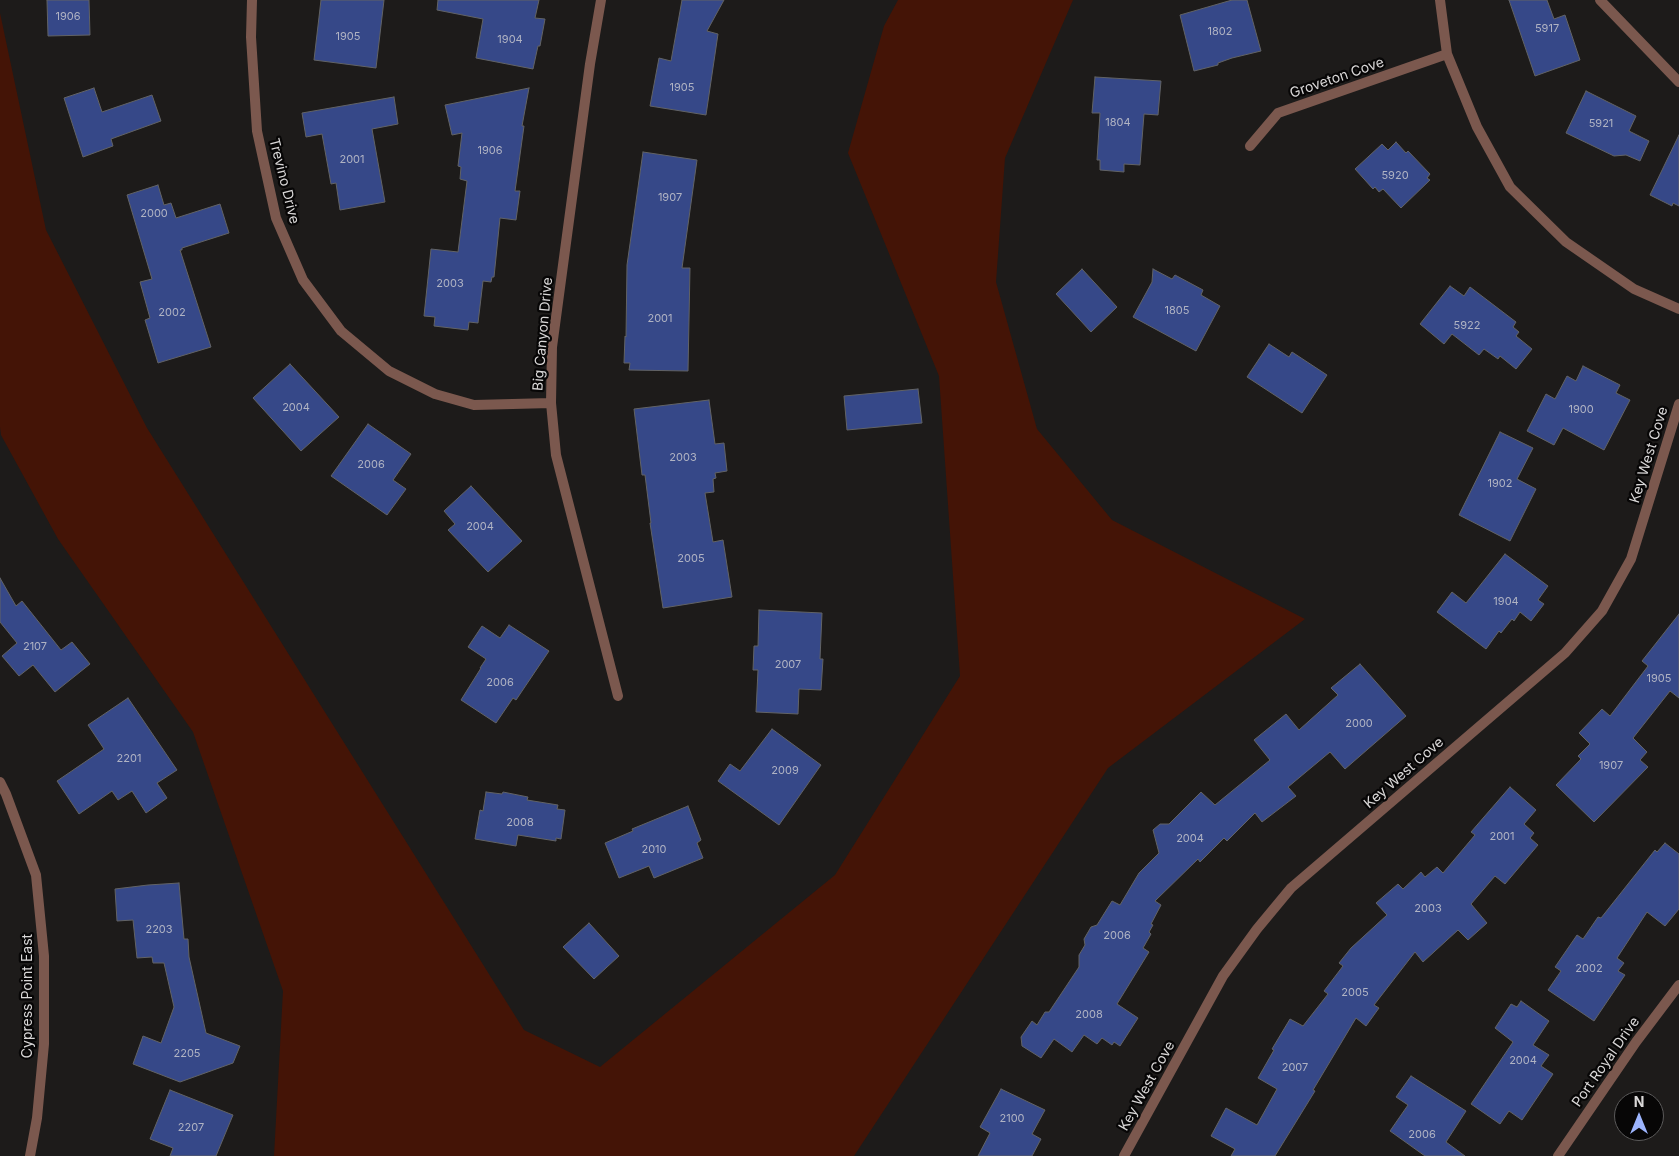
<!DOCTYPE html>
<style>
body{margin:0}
#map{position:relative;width:1679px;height:1156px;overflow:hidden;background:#1d1b1a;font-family:Inter,sans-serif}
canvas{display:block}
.north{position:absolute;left:1614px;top:1091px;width:50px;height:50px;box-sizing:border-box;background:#070606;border:1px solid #5b5a5a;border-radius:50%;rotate:0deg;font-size:14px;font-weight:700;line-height:20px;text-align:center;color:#d9d7d7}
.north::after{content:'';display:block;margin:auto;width:18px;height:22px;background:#9cb4fd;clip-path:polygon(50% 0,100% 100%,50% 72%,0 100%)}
</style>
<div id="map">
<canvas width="1679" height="1156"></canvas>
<div class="north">N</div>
</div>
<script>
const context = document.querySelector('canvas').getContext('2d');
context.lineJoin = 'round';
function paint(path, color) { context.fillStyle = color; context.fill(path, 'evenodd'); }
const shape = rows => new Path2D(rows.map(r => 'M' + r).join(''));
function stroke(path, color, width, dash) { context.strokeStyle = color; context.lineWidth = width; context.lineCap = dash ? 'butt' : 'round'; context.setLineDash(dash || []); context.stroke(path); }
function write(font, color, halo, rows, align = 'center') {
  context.font = font + ' Inter,sans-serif'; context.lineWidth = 4.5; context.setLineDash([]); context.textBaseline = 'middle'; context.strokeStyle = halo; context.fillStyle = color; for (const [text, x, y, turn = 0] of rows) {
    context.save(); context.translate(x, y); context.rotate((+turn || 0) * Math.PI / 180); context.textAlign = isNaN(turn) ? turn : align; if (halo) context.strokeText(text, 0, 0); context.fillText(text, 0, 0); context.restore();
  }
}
paint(shape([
 [898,0,1073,0,1005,158,996,282,1037,429,1112,520,1305,619,1108,768,854,1156,274,1156,283,991,193,732,58,539,1,435,0,427,0,13,46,230,147,428,524,1030,600,1067,835,875,960,676,939,376,848,153,884,26]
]), '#441406');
const building = shape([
 [47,0,89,0,90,35,48,36,47,0],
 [321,0,384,0,376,68,314,60,321,0],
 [438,0,539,0,535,18,545,19,540,46,538,46,533,69,476,58,483,19,437,10,438,0],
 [682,0,724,0,707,31,718,34,706,115,650,106,659,58,671,61,682,0],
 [1232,0,1247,0,1261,51,1232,58,1218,63,1218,65,1194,71,1180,15,1232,0],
 [1509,0,1547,0,1554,19,1565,15,1580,60,1535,76,1509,0],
 [1095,77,1161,81,1158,115,1144,114,1140,165,1124,164,1124,172,1100,170,1100,160,1097,160,1100,113,1092,113,1095,77],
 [94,88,102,112,152,95,161,121,111,139,113,146,83,157,64,98,94,88],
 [529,88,522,126,524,126,515,191,520,191,516,220,500,218,494,277,492,277,491,282,483,281,478,323,469,322,468,330,434,326,435,317,424,316,431,249,458,252,467,181,460,179,461,167,458,166,462,133,452,135,445,105,529,88],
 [1586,91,1636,116,1629,131,1649,141,1640,161,1626,155,1614,156,1566,133,1586,91],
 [394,97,398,124,372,129,385,202,340,210,336,183,331,184,322,134,306,137,302,113,394,97],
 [1679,135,1679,206,1673,203,1672,206,1650,195,1679,135],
 [1396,142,1406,153,1408,151,1430,174,1427,178,1430,180,1401,208,1383,189,1379,192,1375,187,1373,189,1355,169,1382,144,1388,150,1396,142],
 [643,152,697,160,682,268,690,268,688,371,629,370,630,363,624,363,625,336,626,337,627,265,643,152],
 [158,185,164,205,171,203,176,218,220,204,229,233,182,248,182,250,180,250,211,347,158,363,145,320,150,318,140,282,152,279,127,195,158,185],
 [1082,269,1117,307,1091,332,1056,294,1082,269],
 [1153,269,1172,279,1175,275,1203,290,1201,295,1220,306,1196,351,1133,317,1152,282,1153,269],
 [1450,286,1464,296,1470,287,1516,322,1513,327,1519,332,1516,336,1532,349,1516,369,1500,356,1498,359,1484,349,1479,355,1452,334,1444,344,1420,324,1450,286],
 [1269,344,1289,357,1292,352,1327,375,1302,413,1247,377,1269,344],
 [290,364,339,417,301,451,253,398,290,364],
 [1583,366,1620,385,1616,393,1630,400,1604,450,1563,428,1554,445,1527,431,1546,394,1555,399,1567,376,1576,381,1583,366],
 [918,389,922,423,847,430,844,396,918,389],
 [709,400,715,444,724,443,727,471,715,473,716,478,713,479,714,492,705,493,713,542,723,540,732,597,663,608,650,523,651,523,645,475,642,475,634,409,709,400],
 [368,424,411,454,393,480,406,489,387,515,331,476,368,424],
 [1500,432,1533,448,1517,479,1536,489,1510,541,1459,515,1500,432],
 [471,486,522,541,488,572,448,530,455,524,444,511,471,486],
 [1505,554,1548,586,1538,600,1544,604,1531,621,1520,612,1514,621,1512,619,1501,633,1499,631,1486,649,1437,612,1452,592,1466,603,1505,554],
 [0,578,16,606,22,601,61,650,72,642,90,664,55,692,33,665,19,676,2,656,17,643,0,622,0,578],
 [759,610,822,613,820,659,823,659,821,690,799,689,798,714,756,712,758,670,753,670,754,646,758,646,759,610],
 [1679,614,1679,698,1670,691,1633,738,1647,752,1640,760,1648,767,1594,822,1556,785,1581,759,1578,756,1590,744,1579,733,1602,709,1610,716,1648,666,1642,661,1679,614],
 [509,625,549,651,516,700,513,698,496,723,461,700,481,668,480,668,486,659,468,647,482,626,500,638,509,625],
 [1360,664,1406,716,1345,769,1330,752,1288,787,1296,796,1262,822,1255,813,1227,841,1224,838,1200,862,1198,859,1155,901,1161,905,1151,924,1153,925,1149,932,1151,934,1143,948,1149,952,1117,1004,1138,1018,1120,1046,1114,1042,1112,1045,1102,1038,1097,1044,1084,1035,1072,1052,1054,1039,1041,1058,1022,1046,1021,1037,1032,1021,1037,1025,1045,1012,1049,1012,1079,967,1079,955,1085,945,1084,939,1091,927,1097,925,1112,901,1120,905,1139,873,1159,853,1153,830,1160,824,1169,824,1201,792,1215,805,1270,760,1254,740,1286,714,1299,730,1338,695,1331,688,1360,664],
 [128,698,177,770,157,783,167,798,146,813,132,791,118,800,112,791,79,814,57,781,104,749,88,725,128,698],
 [772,729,821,765,779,825,718,781,730,764,740,771,772,729],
 [1510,787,1536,810,1524,824,1534,833,1530,838,1538,845,1505,884,1495,876,1471,904,1487,923,1468,940,1458,930,1423,962,1415,952,1374,1005,1379,1008,1366,1026,1356,1018,1313,1090,1315,1091,1275,1156,1231,1156,1235,1149,1211,1136,1226,1108,1257,1125,1277,1089,1258,1078,1274,1050,1272,1049,1290,1019,1303,1026,1328,994,1324,991,1343,966,1339,963,1351,948,1387,915,1376,903,1398,884,1403,889,1421,872,1425,877,1437,867,1443,873,1475,835,1471,832,1510,787],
 [486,792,502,794,503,792,528,797,527,800,558,805,557,809,565,810,561,839,556,838,556,841,518,835,516,846,475,839,480,810,483,811,486,792],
 [688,806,701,840,697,843,703,858,654,878,649,866,619,878,605,843,633,831,632,829,688,806],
 [1665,843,1679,854,1679,909,1665,926,1647,912,1617,958,1624,963,1618,971,1625,975,1594,1021,1548,990,1561,971,1555,967,1577,935,1583,939,1598,917,1601,918,1655,850,1657,852,1665,843],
 [179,883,184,939,188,939,189,957,206,1033,240,1046,233,1063,180,1082,133,1064,143,1036,161,1043,174,1007,164,963,153,963,152,957,137,958,133,920,117,921,115,889,148,885,179,883],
 [589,923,619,956,594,979,563,947,589,923],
 [1521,1001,1549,1021,1533,1045,1549,1055,1541,1066,1553,1074,1522,1120,1509,1111,1500,1124,1471,1104,1513,1042,1495,1028,1511,1004,1517,1007,1521,1001],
 [1411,1076,1466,1111,1446,1142,1465,1156,1425,1156,1390,1131,1408,1105,1396,1097,1411,1076],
 [1001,1089,1045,1110,1032,1134,1041,1139,1032,1156,978,1156,990,1133,980,1127,1001,1089],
 [170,1090,233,1115,216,1156,170,1156,173,1148,150,1139,170,1090]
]);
paint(building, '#364888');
stroke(building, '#626365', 1);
stroke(shape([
 [1600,0,1679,82]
]), '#7b584e', 10);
stroke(shape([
 [252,0,251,37,257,131,276,218,303,280,341,331,389,371,435,394,474,405,551,403],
 [601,0,590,64,552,347,551,403,556,455,618,696],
 [1440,0,1447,54,1477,127,1510,187,1566,242,1634,289,1679,309],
 [1250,146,1278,113,1447,54],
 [0,782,6,794,36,875,44,956,44,1044,37,1118,30,1156],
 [1124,1156,1223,976,1257,929,1291,888,1565,653,1602,611,1631,559,1679,404],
 [1558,1156,1636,1042,1679,985]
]), '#7b584e', 10);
write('11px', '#b0b3c3', null, [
 ["1906",68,17],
 ["5917",1547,29],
 ["1802",1220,32],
 ["1905",348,37],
 ["1904",510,40],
 ["1905",682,88],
 ["1804",1118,123],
 ["5921",1601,124],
 ["1906",490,151],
 ["2001",352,160],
 ["5920",1395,176],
 ["1907",670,198],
 ["2000",154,214],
 ["2003",450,284],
 ["1805",1177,311],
 ["2002",172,313],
 ["2001",660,319],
 ["5922",1467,326],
 ["2004",296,408],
 ["1900",1581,410],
 ["2003",683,458],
 ["2006",371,465],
 ["1902",1500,484],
 ["2004",480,527],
 ["2005",691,559],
 ["1904",1506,602],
 ["2107",35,647],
 ["2007",788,665],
 ["1905",1659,679],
 ["2006",500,683],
 ["2000",1359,724],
 ["2201",129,759],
 ["1907",1611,766],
 ["2009",785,771],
 ["2008",520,823],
 ["2001",1502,837],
 ["2004",1190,839],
 ["2010",654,850],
 ["2003",1428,909],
 ["2203",159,930],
 ["2006",1117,936],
 ["2002",1589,969],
 ["2005",1355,993],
 ["2008",1089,1015],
 ["2205",187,1054],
 ["2004",1523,1061],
 ["2007",1295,1068],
 ["2100",1012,1119],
 ["2207",191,1128],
 ["2006",1422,1135]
]);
write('14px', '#d9d7d7', '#070606', [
 ["Groveton Cove",1337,78,-19],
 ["Trevino Drive",284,181,76],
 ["Big Canyon Drive",543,334,-85],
 ["Key West Cove",1649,455,-73],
 ["Key West Cove",1404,773,-41],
 ["Cypress Point East",28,996,-90],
 ["Port Royal Drive",1606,1062,-55],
 ["Key West Cove",1147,1086,-61]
]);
</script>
